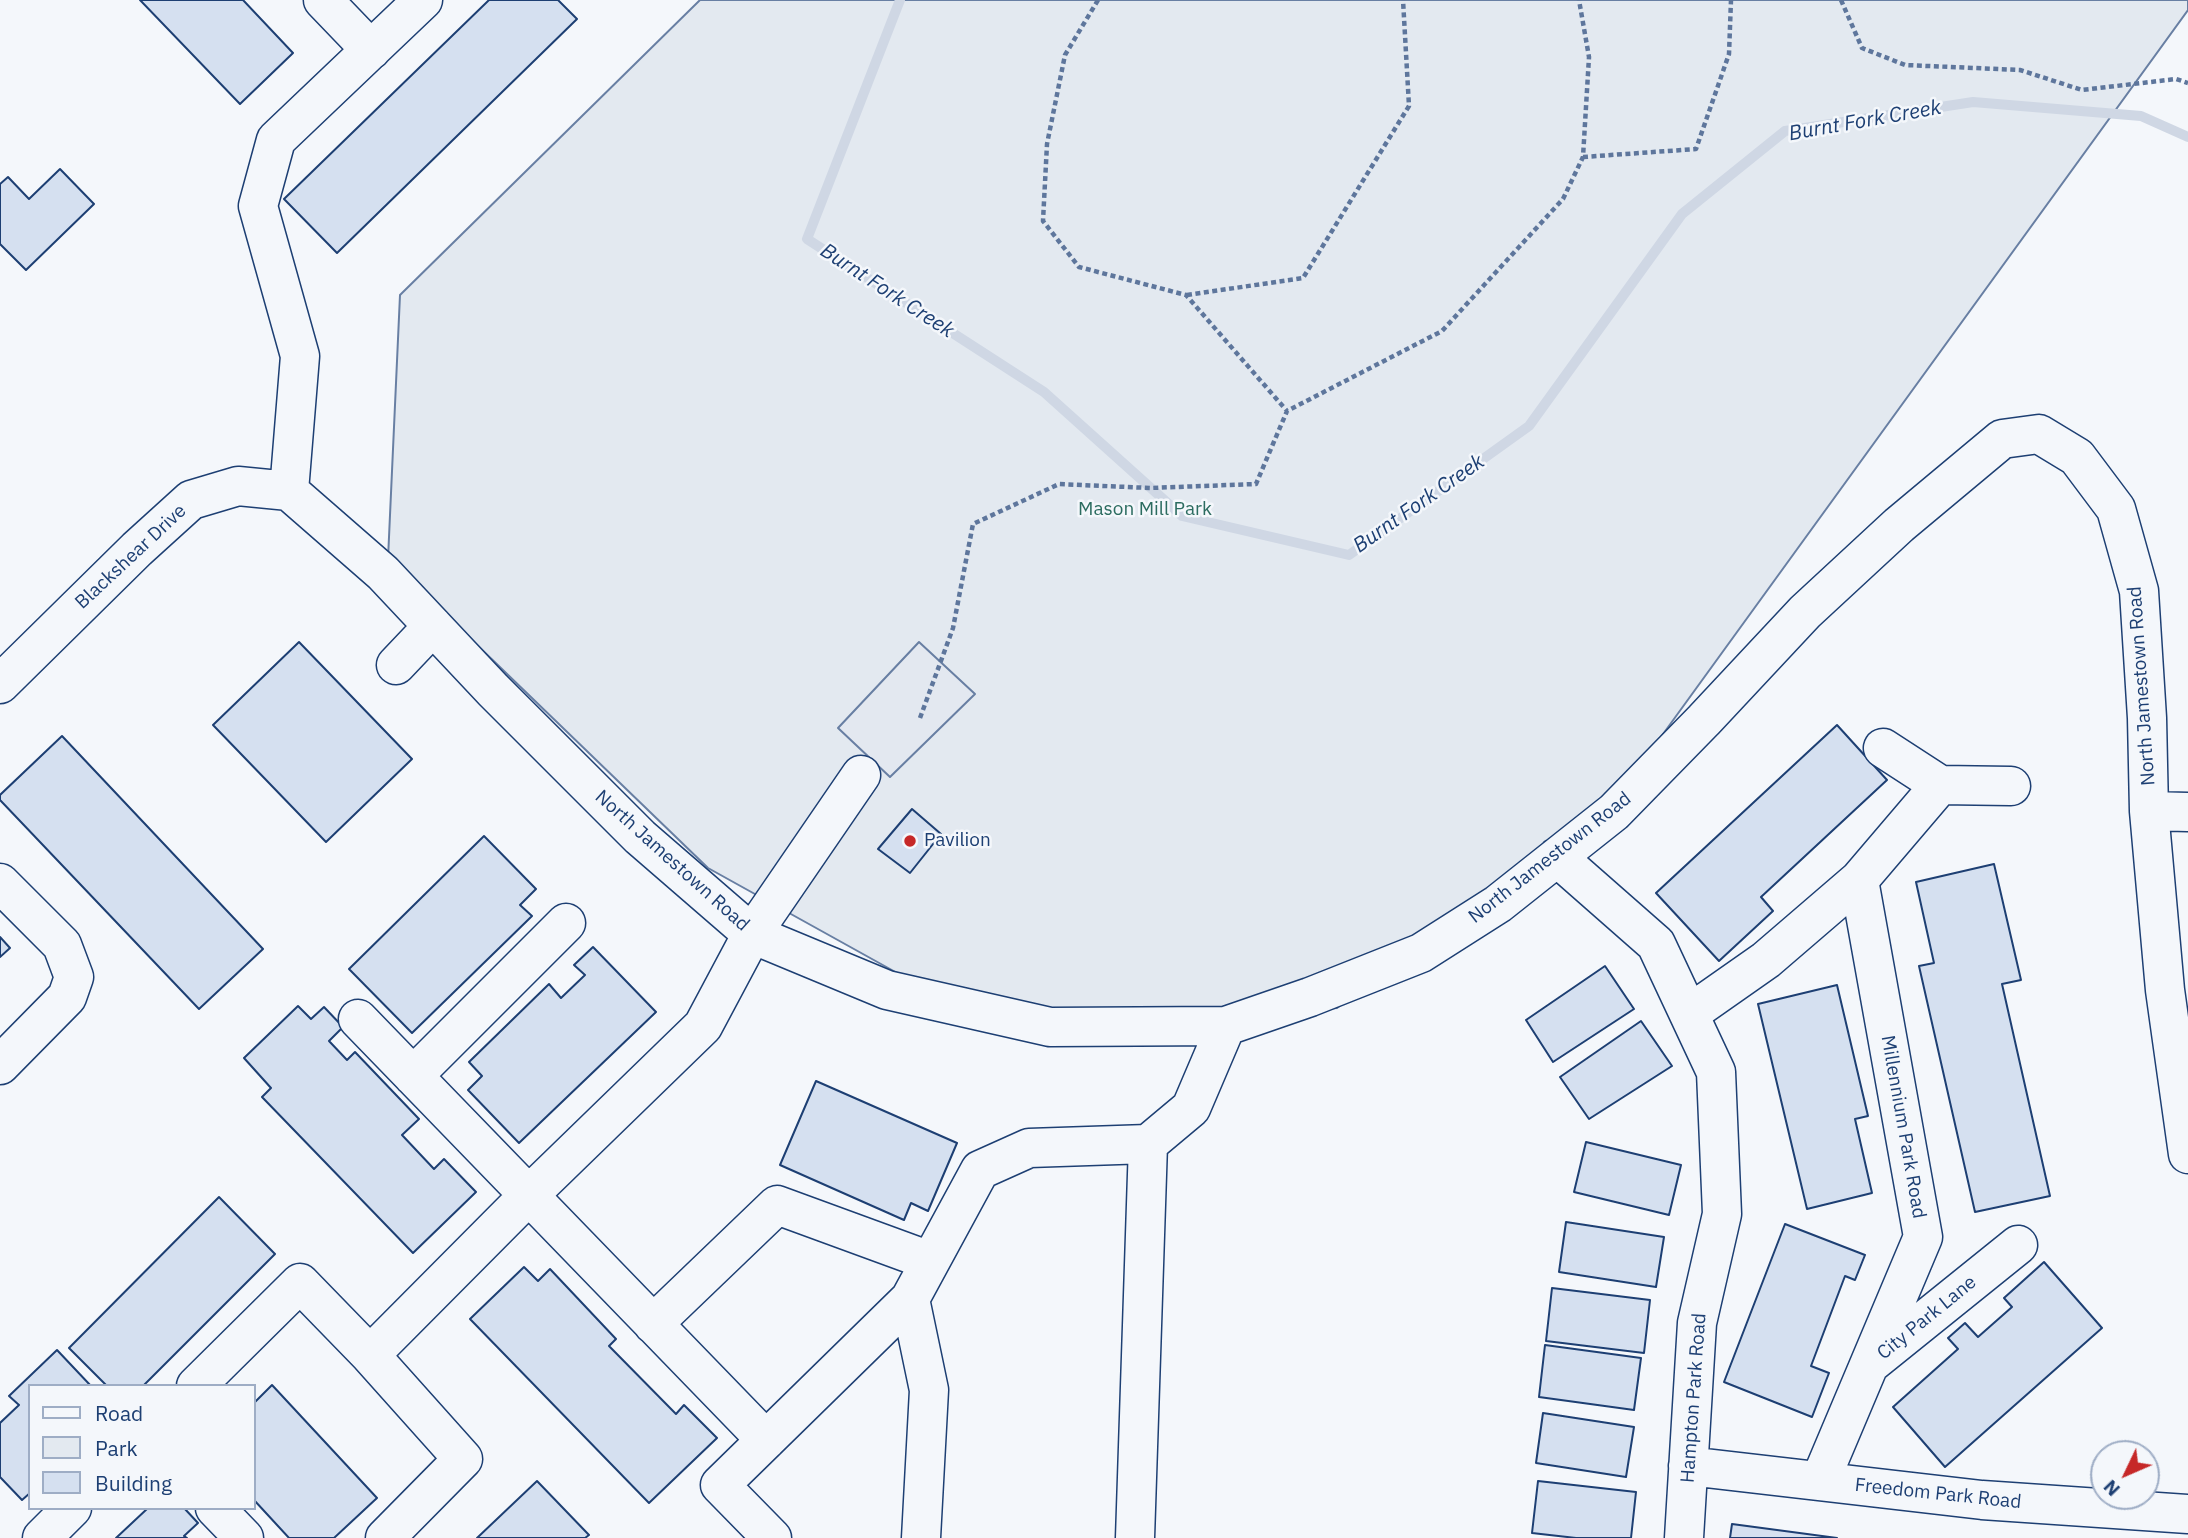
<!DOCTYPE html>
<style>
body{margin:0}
#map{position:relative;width:2188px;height:1538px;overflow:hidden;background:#f4f7fb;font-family:"IBM Plex Sans",sans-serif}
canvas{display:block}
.legend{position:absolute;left:28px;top:1384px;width:228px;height:126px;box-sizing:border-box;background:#f4f7fb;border:2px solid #9eadc5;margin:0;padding:9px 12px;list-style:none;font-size:21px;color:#1d3f73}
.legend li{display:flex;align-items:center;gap:14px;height:35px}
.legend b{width:35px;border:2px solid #9eadc5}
.north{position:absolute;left:2090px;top:1440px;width:70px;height:70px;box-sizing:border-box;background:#f4f7fb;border:2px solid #9eadc5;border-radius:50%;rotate:226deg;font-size:19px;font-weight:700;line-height:28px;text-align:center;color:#1d3f73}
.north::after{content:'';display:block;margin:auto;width:24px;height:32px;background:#c62828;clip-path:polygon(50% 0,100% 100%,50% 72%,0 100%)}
</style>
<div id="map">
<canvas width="2188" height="1538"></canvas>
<ul class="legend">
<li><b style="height:9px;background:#f4f7fb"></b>Road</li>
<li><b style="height:19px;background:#e3e9f0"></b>Park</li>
<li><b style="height:19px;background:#d5e0f0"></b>Building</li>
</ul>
<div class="north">N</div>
</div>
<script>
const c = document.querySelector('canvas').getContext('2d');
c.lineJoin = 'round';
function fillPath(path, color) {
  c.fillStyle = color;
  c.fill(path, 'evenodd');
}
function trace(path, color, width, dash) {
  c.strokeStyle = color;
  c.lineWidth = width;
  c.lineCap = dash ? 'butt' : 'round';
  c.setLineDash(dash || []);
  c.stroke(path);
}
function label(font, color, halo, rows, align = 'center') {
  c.font = font + ' "IBM Plex Sans",sans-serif';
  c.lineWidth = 5;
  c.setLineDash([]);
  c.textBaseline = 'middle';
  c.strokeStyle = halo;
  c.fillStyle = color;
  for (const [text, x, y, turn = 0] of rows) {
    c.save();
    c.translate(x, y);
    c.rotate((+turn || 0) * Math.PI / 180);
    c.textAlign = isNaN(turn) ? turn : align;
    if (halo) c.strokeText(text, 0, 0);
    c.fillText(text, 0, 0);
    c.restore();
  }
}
const green = new Path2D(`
 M700,0H2188V10L1629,781L1337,1008L1107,1026L908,979L708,868L388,559L400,295Z`);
fillPath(green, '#e3e9f0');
trace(green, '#687fa3', 2);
const parking = new Path2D(`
 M919,642L975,694L890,777L838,728Z`);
fillPath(parking, '#e3e8f0');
trace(parking, '#687fa3', 2);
trace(new Path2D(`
 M900,0L807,239L1044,392L1182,516L1349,555L1529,426L1682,214L1785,131L1973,102L2141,116L2188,137`), '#cfd7e4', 10);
const building = new Path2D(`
 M140,0H243L293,53L240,104Z
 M489,0H558L577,19L337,253L284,199Z
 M60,169L94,204L26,270L0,244V184L8,177L29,199Z
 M299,642L412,759L326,842L213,725Z
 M1837,725L1887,780L1761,897L1773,911L1719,961L1656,893Z
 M62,736L263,949L199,1009L0,800V795Z
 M912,809L941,834L910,873L878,849Z
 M484,836L536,889L520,905L532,916L412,1033L349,969Z
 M1994,864L2021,980L2002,984L2050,1196L1975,1212L1919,966L1934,963L1916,882Z
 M0,937L10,948L0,957Z
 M593,947L656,1012L519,1143L468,1090L482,1076L469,1062L549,984L561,998L585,975L574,965Z
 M1605,966L1634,1009L1553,1062L1526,1020Z
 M1837,985L1868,1116L1855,1119L1872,1193L1807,1209L1758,1004Z
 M298,1006L311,1019L324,1007L343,1027L329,1041L347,1060L355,1052L419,1119L402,1135L434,1169L444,1159L476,1192L413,1253L262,1097L271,1088L244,1058Z
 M1641,1021L1672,1066L1589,1119L1560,1077Z
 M816,1081L957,1143L928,1211L911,1203L904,1220L780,1165Z
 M1586,1142L1681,1165L1669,1215L1574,1192Z
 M219,1197L275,1254L143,1386H107L69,1348Z
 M1566,1222L1664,1237L1656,1287L1559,1272Z
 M1785,1224L1865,1255L1855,1280L1845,1276L1811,1366L1829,1373L1812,1417L1724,1382Z
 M2044,1262L2102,1328L1945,1467L1893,1407L1958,1349L1948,1338L1965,1323L1978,1337L2012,1307L2004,1298Z
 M524,1267L538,1281L550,1269L616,1339L609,1346L676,1414L684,1405L717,1438L649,1503L470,1319Z
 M1552,1288L1650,1300L1644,1353L1546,1341Z
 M1545,1345L1641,1358L1634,1410L1539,1397Z
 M57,1350L91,1386H30V1493L22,1500L0,1477V1423L19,1405L9,1396Z
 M272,1385L377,1498L334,1538H289L254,1500V1403Z
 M1543,1413L1634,1427L1626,1477L1536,1463Z
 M537,1481L589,1535L585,1538H477Z
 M1538,1481L1636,1492L1631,1538H1576L1532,1533Z
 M148,1508H184L198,1523L184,1536L187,1538H116Z
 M1732,1524L1837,1538H1730Z`);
fillPath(building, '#d5e0f0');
trace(building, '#1d3f73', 2);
const minor = new Path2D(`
 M323,0L371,50
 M289,491L383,573L493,690L640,837L752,934L887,990L1050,1027L1226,1026L1310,997L1421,953L1498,904L1614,812L1704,720L1805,612L1899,525L2002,439L2039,434L2077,457L2116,509L2139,591L2147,718L2149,811L2165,990L2188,1154
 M289,491L300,356L258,206L276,140L423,0
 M396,665L433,626
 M0,684L137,549L191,500L238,486L289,491
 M1883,748L1940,785L2011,786
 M2149,811L2188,812
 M1557,857L1656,944L1716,1072L1722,1214L1697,1323L1684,1538
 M1859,880L1923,1237L1869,1365
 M0,883L62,945L74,977L67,997L0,1065
 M1689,1014L1766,960L1859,880L1940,785
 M358,1019L766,1440
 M413,1076L566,923
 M910,1299L929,1390L921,1538
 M653,1324L777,1205L930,1261
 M370,1355L529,1195L703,1026L752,934L861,775
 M196,1386L300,1283L370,1355L463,1459L385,1538
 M1688,1466L1982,1500L2188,1514
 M1820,1481L1869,1365L2018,1245
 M215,1508L244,1538
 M42,1538L72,1508
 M772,1538L720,1485L910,1299L980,1170L1029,1148L1148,1144L1191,1108L1226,1026
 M1135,1538L1148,1144`);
trace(minor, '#1d3f73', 41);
trace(new Path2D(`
 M1098,0L1065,55L1047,144L1043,221L1079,267L1186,295L1287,411
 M1841,0L1862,48L1905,65L2020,70L2082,90L2176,79L2188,83
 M1583,157L1696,149L1729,54L1731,0
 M1187,295L1303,278L1409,106L1403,0
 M920,718L953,628L973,524L1059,484L1150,488L1256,484L1287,411L1442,331L1563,199L1583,157L1589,57L1579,0`), '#5e769c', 4.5, [5, 3.5]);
trace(minor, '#f4f7fb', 38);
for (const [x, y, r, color] of [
 [910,841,7,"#c62828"]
]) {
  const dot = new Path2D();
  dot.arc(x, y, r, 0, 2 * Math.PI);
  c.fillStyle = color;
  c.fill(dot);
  trace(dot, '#f4f7fb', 2.5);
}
label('19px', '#2c6c60', '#f4f7fb', [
 ["Mason Mill Park",1145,510]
]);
label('19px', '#1d3f73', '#f4f7fb', [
 ["Blackshear Drive",131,557,-43],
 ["North Jamestown Road",2142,686,-94],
 ["North Jamestown Road",1550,858,-38],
 ["North Jamestown Road",672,861,42],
 ["Millennium Park Road",1903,1127,80],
 ["City Park Lane",1927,1318,-39],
 ["Hampton Park Road",1694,1398,-86],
 ["Freedom Park Road",1938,1494,6]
]);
label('19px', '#1d3f73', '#f4f7fb', [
 ["Pavilion",924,841]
], 'left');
label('italic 21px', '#1d3f73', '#f4f7fb', [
 ["Burnt Fork Creek",1865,121,-10],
 ["Burnt Fork Creek",887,291,33],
 ["Burnt Fork Creek",1419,504,-35]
]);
</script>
